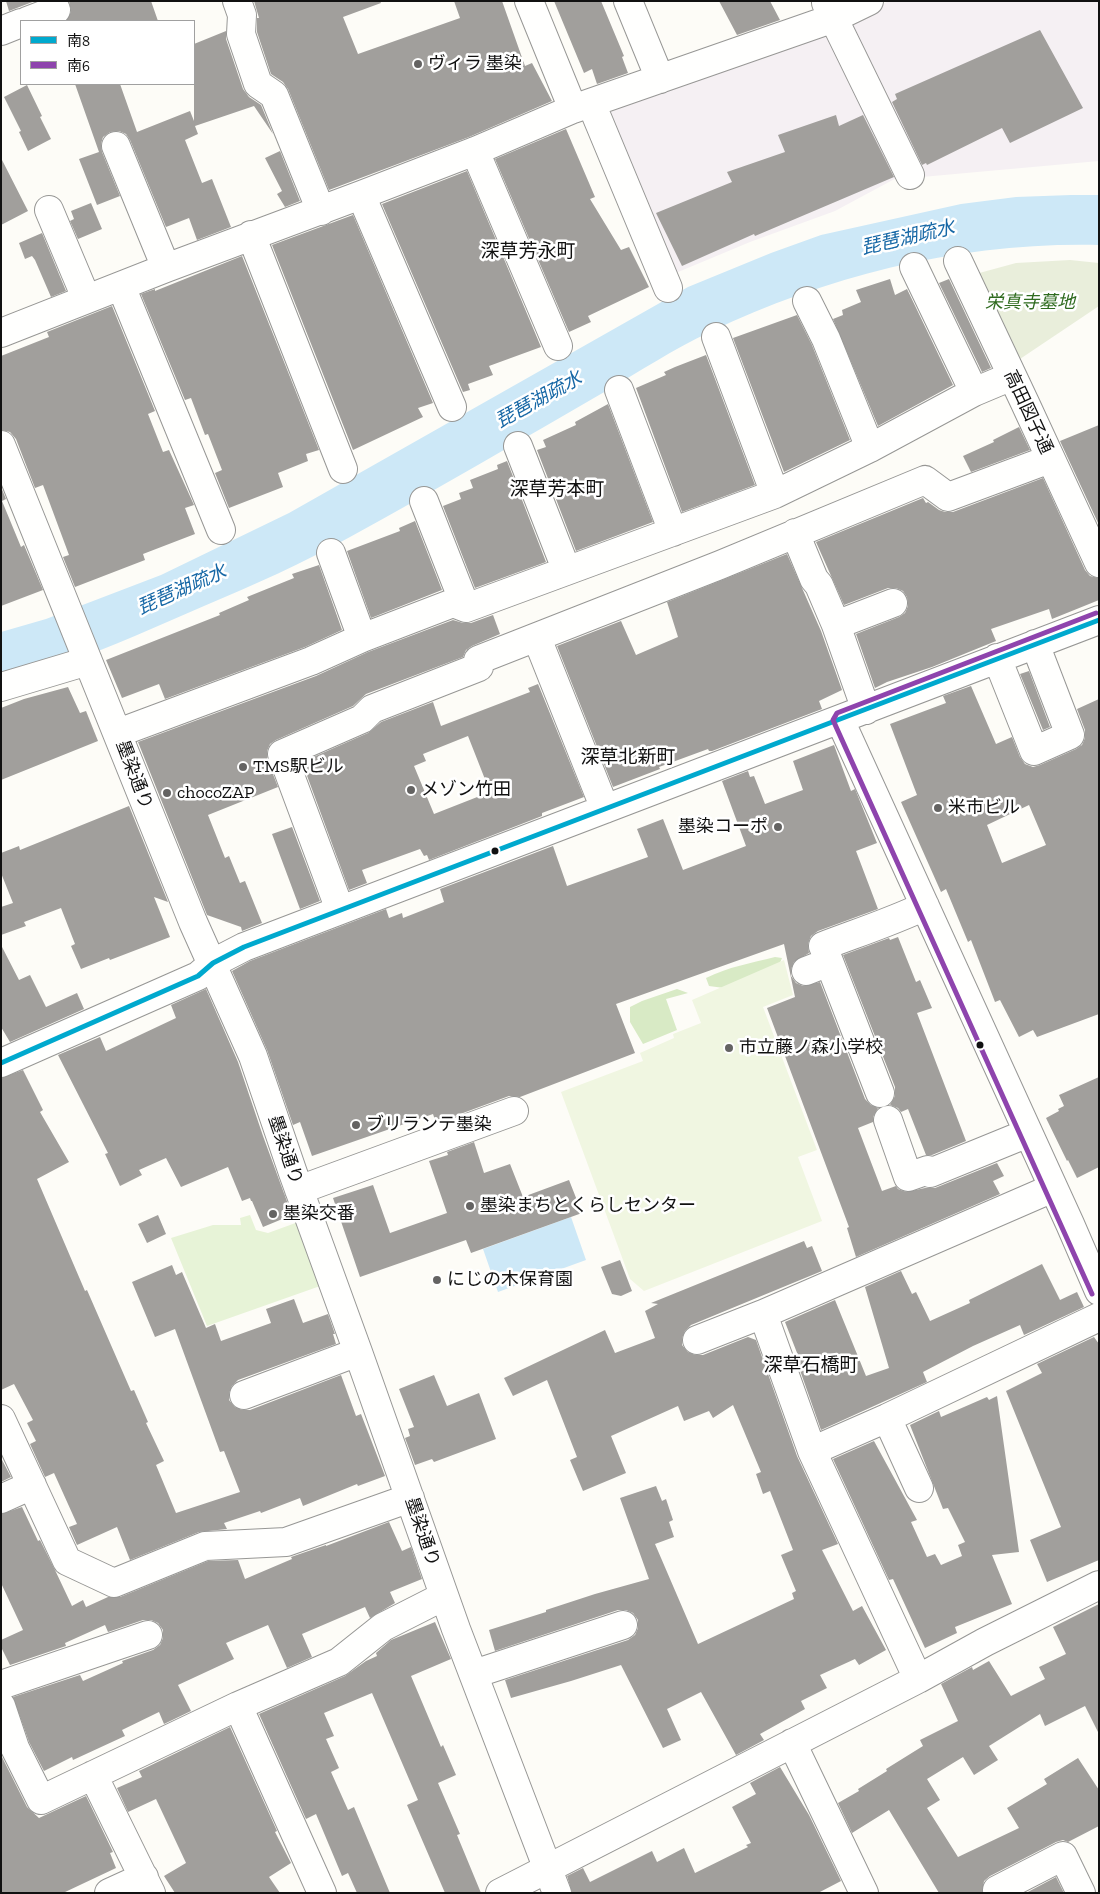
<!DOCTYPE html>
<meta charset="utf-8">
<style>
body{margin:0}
#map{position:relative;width:1100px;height:1894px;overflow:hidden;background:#fdfcf7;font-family:"Zilla Slab","Noto Sans JP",serif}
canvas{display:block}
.frame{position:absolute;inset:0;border:2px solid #111;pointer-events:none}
.legend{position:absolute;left:20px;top:20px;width:175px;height:65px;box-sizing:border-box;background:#fff;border:1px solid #a0a0a0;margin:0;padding:6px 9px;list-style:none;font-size:15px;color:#111}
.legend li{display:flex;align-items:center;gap:10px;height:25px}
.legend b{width:25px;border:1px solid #a0a0a0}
</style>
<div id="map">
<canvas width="1100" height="1894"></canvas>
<div class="frame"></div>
<ul class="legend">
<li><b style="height:6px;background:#00a9ce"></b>南8</li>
<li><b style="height:6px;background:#8e44ad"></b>南6</li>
</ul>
</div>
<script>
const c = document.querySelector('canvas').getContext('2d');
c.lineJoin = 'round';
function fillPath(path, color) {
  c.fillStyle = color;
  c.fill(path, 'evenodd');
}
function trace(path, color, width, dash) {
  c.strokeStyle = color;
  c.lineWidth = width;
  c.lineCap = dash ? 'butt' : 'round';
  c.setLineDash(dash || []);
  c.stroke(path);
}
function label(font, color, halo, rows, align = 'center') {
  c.font = font + ' "Zilla Slab","Noto Sans JP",serif';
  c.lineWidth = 5;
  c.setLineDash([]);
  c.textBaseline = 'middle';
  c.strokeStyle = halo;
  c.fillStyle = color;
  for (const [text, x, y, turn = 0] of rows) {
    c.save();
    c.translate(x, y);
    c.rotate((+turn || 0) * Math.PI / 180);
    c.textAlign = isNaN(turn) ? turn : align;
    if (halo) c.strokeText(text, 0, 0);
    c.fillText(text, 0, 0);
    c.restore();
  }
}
fillPath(new Path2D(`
 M889,1H1099V161L922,177L848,29L851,20Z
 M820,29L829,31L902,175L835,211L750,242L671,275L607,113Z`), '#f5f0f3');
fillPath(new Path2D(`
 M250,1215L256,1230L268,1233L301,1221L323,1285L207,1326L171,1238L213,1225H241L240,1218Z`), '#e7f3d7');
fillPath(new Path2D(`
 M775,957L782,958L780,963L724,988L709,986L706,978C728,967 751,963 775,957Z
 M677,989L688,993L666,999L677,1030L643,1044L630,1022V1007L642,1001Z`), '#d8eac5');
fillPath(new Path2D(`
 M1070,260L1099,263V306L1014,363L972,275L1016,263Z`), '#e9eedb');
fillPath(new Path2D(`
 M784,960L793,995L763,1007L817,1150L798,1157L822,1221L644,1291L630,1279L561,1092L643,1061L640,1053L674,1038L673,1034L701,1023L692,1000Z`), '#f0f6e1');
fillPath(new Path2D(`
 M1071,195H1099V245C964,242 831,274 710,332C674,349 640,371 606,391C521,440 436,490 350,537C303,563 254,585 204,606C158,626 112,647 65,663C44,669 22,674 1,680V632L46,619L161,575L289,513L688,287L771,253L821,235L961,204L1016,197Z
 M571,1217L586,1260L498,1292L483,1249Z`), '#cde8f7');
fillPath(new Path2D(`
 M6,1H35L9,11Z
 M69,1H151L158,21H66L71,12Z
 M254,1H380L381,3L343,17L358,54L460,18L454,1H502L525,66L532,63L552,101L469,137L329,190L288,89L283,82L271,74L257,32V18H259Z
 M554,1H601L624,56L622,57L628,73L597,84L592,69L584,73Z
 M719,1H770L780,20L737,35Z
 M1040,30L1083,108L1010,143L1002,128L927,165L926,163L922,165L892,102L897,99L895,94Z
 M226,31V39L243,89L249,97L261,105L273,134L254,106L195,126L198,134L185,140L202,183L212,179L231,227L197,240L189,218L166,227L130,140L126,134L119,131L110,132L103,137L101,144L102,152L120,196L97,205L79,159L99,152L75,84H120L137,132L190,111L194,121V44Z
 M27,85L42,116L40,117L51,139L28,151L19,132L21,131L4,97Z
 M836,115L839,126L863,115L894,177L755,236L754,234L682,266L656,213L732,182L727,172L785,152L778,135Z
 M566,129L595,197L590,199L621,250L629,247L649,287L588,316L591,322L569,332L495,159Z
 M280,151L300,201L285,207L277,194L282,191L265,158Z
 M1,158L28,211L1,225Z
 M467,171L541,347L489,366L493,375L468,384L470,390L463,392L382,204Z
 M91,203L102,229L78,239L70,221L74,219L71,211Z
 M353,215L433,403L418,408L423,417L353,450L272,245Z
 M42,233L66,291L51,297L35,260L32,256L25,259L19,243Z
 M242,256L319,450L306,454L308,461L278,473L283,487L229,508L215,473L222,470L208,434L205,435L191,398L185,400L141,294L155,289V291Z
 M890,279L895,295L907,289L953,385L878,426L833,319L843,315L842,310L861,302L856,290Z
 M949,279L991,368L982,372L939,283Z
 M112,306L155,411L148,414L163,452L169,450L194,505L185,508L195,534L143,554L145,560L75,587L63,557L69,555L43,485L35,488L16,439L10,432L1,430V356L49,337L47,332Z
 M797,315L812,345L850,440L784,472L733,338Z
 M706,355L755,485L682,512L636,388L666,375L664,372L675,367Z
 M608,404L653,522L576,551L537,450L546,447L543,440L576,425L575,422Z
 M1099,425V525L1060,441Z
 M1019,427L1030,450L971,472L963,456L994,442L993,440Z
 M507,461L546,562L475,588L443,506L461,499L459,493L473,488L470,480L498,469L497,465Z
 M1043,478L1085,570L1090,576L1099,578V600L1052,619L1049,609L991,629L996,641L932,667L887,682L875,688L856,634L899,617L905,613L908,606L907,597L903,591L896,588H888L844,605L816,542L923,498L926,503L928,502L939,510L945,512H953Z
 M1,487L6,499L2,501L21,547L24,545L43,590L1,606Z
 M415,521L442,590L371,618L347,551L400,531L399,528Z
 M787,554L821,631L842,690L819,701L822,709L712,751H709L708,749L659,767L660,769L613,787L557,646L621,621L636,655L678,637L667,602Z
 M319,565L342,630L305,647L165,699L159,684L122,698L106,660L220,615L219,613L249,600L247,597L294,578L292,574Z
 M493,615L500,634L472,646L466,650L463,657L366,694L353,706L276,740L270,744L267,751V759L278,787L208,815L225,858L229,856L240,883L245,881L262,923L242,931L241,927L207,915L138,742L316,676L368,652L453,620L463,623H471Z
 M1029,671L1050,727L1043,730L1020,674Z
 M538,684L584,797L542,813V816L429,860L427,855L424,856L420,849L362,870L367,883L349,890L302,762L368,733L381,722L433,702L441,726L530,692L528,688ZM468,736L490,792L434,814L414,766L426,761L423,754Z
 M971,686L996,744L1012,737L1020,757L1025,764L1033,767L1040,765L1076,749L1082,745L1085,738V730L1077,709L1099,699V1014L1037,1037L1033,1030L1019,1037L1000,1000L995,1002L971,940L968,942L946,889L941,892L901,802L917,795L890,724L946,703L943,696ZM1029,805L1046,845L1002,863L987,825Z
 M68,687L80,713L86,711L98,741L1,780V708L24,699Z
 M834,745L851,791L855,789L877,843L856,851L878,909L818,931L811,936L808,944L809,953L794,962L791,969V976L796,983L803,986L820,982L865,1099L871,1105L878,1108L873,1117V1122L858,1128L882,1191L896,1186L898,1189L906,1192L925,1188H935L997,1163L1004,1176L993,1181L1000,1194L856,1257L847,1228L849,1227L767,1008L795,997L784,944L616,1004L635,1053L520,1097L509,1096L436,1123L433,1114L312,1156L300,1122L293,1125L267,1050L232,971L250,961L386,909L389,918L402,913L403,918L444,902L440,889L553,846L567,886L648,857L637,829L663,819L683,870L746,846L722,781L748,771L750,777L754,776L765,804L803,790L793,761Z
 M129,806L168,902L154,897L170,937L110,960L109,958L81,969L71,946L75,944L61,908L24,922L26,926L1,935V907L13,903L1,873V853L19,846L20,850Z
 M292,827L320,901L300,909L272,834Z
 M898,937L916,982L920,980L932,1008L917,1013L966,1141L932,1155H926L908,1109L901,1112L898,1108L890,1105L895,1096V1087L843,955L889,938L890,940Z
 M1,945L19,980L30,975L46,1007L77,993L84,1009L10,1042L1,1027Z
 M206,989L238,1062L263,1136L292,1215L263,1227L252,1201H251L250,1198L242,1201L228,1167L181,1187L166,1158L139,1170L142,1175L120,1186L105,1154L108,1153L58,1055L100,1037L106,1051L176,1018L171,1005Z
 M23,1070L43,1110L40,1112L69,1162L37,1179L85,1291L87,1290L131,1391L134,1390L148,1422L146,1423L164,1461L156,1465L176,1513L240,1492L224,1451L220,1452L175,1329L155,1337L132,1282L172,1265L176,1275L182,1272L206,1328L215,1324L221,1341L271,1323L266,1309L294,1299L303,1323L328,1314L335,1334H333L336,1344L238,1380L232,1386L229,1393V1400L235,1407L242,1410H250L341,1375L356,1416L361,1414L385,1476L358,1486L357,1484L303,1506L300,1498L261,1513L260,1511L224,1523L227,1529L199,1532L130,1560L117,1527L77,1545L69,1527L77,1524L54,1473L45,1477L30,1444L36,1441L27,1423L33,1420L14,1384L1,1390V1078Z
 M1099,1077V1167L1077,1178L1068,1160L1067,1161L1046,1118L1059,1111L1058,1109L1064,1106L1059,1095Z
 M474,1142L484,1173L510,1164L523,1197L569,1180L582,1213L471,1253L466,1240L360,1277L333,1198L373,1185L390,1233L447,1213L429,1161L448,1155L447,1152Z
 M158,1215L166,1234L147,1243L138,1224Z
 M804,1241L807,1248L812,1246L822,1271L691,1325L685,1331L682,1338V1345L688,1352L695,1355H703L748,1337L756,1340L797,1456L838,1544L822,1550L853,1611L862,1606L886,1650L859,1665L855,1659L820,1675L827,1688L801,1701L805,1709L760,1734L764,1740L736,1755L701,1692L667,1709L681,1740L663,1748L621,1665L571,1681L511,1698L505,1680L628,1640L635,1635L638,1628V1620L633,1613L626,1610H618L495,1651L489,1630L546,1612V1610L595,1594L649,1579L620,1498L656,1486L662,1501L666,1499L673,1520L669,1522L674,1537L655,1544L698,1644L794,1599L792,1593L796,1591L781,1555L793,1550L770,1491L763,1494L756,1474L761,1472L733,1405L713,1418L709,1411L684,1421L678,1406L611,1436L626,1473L583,1491L570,1460L577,1457L547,1380L513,1396L504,1378L605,1330L615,1353L655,1338L645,1311L658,1304L651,1303Z
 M620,1260L632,1291L621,1296L612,1294L601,1267Z
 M1042,1264L1060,1300L1077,1292L1084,1307L1024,1335L1020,1325L973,1346L923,1372L927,1382L821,1430L795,1356L799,1358L785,1322L835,1300L866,1376L889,1368L865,1287L901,1271L912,1294L916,1292L930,1321L970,1303L969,1300Z
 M1094,1337L1099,1344V1560L1047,1582L1030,1540L1061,1527L1006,1391L1042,1373L1037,1364Z
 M434,1375L447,1406L479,1393L496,1439L434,1462L432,1459L415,1465L405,1438L410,1436L408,1429L414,1427L399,1389Z
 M997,1396L1019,1552L992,1555L1012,1604L955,1627L957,1633L925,1648L893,1579L889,1580L833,1459L874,1441L917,1520L911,1522L927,1557L935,1554L941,1565L962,1556L958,1545L965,1542L948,1508L943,1509L910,1425L939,1411L941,1417L987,1397L989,1400Z
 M1,1458L11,1477L1,1482Z
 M22,1507L38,1541L40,1540L55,1570L72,1606L83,1600L86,1607L108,1597H120L208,1561L238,1560L245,1579L292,1559L291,1557L326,1545V1546L389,1522L402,1551L411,1547L422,1579L390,1592L395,1603L370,1618L365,1607L302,1634L312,1657L287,1668L268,1625L226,1643L234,1659L178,1685L191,1711L164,1724L159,1712L122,1730L125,1736L73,1760L72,1757L44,1771L29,1742L13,1697L80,1675L83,1681L123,1663L122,1661L153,1650L160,1645L163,1638V1630L158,1623L151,1620H143L108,1632L105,1625L65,1643L66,1646L10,1665L1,1647V1640L23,1630L1,1583V1514Z
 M1099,1604V1734L1085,1706L1045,1726L1040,1714L989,1746L998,1760L974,1775L963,1757L927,1779L940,1800L927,1808L958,1857L1019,1828L1007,1808L1047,1784L1044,1779L1078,1758L1099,1790V1826L1068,1842L1063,1840L1056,1842L990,1876L984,1881L982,1893H939L889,1810L852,1833L838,1803L859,1791L858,1789L887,1771L886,1769L923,1746L920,1740L958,1721L941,1684L972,1667L973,1670L989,1661L1011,1696L1045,1679L1039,1667L1066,1654L1053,1627Z
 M435,1622L451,1659L411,1676L441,1747L443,1745L456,1775L438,1783L460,1834L457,1835L481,1893H445L407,1805L418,1800L372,1693L324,1713L334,1736L326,1739L339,1768L331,1772L348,1810L354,1807L390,1893H357L348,1873L342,1876L316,1814L306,1819L259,1714L345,1676L366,1661L377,1656L376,1653L391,1640Z
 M230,1727L277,1831L275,1832L291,1863L269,1877L280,1893H175L164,1876L186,1863L156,1799L128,1812L117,1788L142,1777L139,1771Z
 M1,1755L27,1807L39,1818L86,1796L113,1852L110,1853L116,1868L63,1893H1Z
 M780,1767L809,1815L841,1881L818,1893H572L567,1876L583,1868L590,1882L652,1851L657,1862L684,1848L695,1873L748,1847L746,1845L751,1843L732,1807L756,1794L750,1783Z
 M1056,1877L1064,1893H1026Z`), '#a19f9c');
const minor = new Path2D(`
 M237,1L242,15L241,34L258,84L274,95L321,211
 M529,1L573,109
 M628,1L660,79
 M826,3L910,175
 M27,21L56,10L52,1
 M1,31L21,23
 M591,103L668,288
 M116,146L166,268
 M475,151L558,346
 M361,195L452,407
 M49,210L86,298
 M251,235L343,469
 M958,261L1025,403L1099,563
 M914,267L974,392
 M121,286L221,530
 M807,301L826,339L870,448
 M1,333L166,268L361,195L475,151L573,109L834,18L869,1
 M716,337L775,494
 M619,390L673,532
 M1,445L193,922L253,1056L293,1173L358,1352L456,1629L557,1893
 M518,446L566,569
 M424,501L466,608
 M795,533L814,579L819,585L836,625L866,710
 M331,553L362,638
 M836,625L893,603
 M537,638L605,809
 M997,658L1034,751L1070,735L1035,644
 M1,687L88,661
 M840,720L1070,1224L1099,1291
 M118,733L311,661L362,638L453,603L466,608L775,494L870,448L974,392L1012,376
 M340,910L282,754L362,719L372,709L479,667L478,660L720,565L925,480L948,497L1050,459
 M806,971L829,962
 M1,1063L198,976L213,963L244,947L1099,620
 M880,1093L823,946C857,933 891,922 925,906
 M888,1120L908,1177L928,1170L930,1173L1028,1133
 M299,1190L514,1111
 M697,1340L763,1314
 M244,1395L358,1352
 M887,1418L919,1488
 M1,1419L67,1561L114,1583L205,1546L286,1542L410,1498
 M812,1451L887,1418L1099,1317
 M1,1499L32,1485
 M474,1674L623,1625
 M918,1679L812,1451L763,1314L1053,1188
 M1,1685L148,1635
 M1,1706L15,1748L41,1800L238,1706L339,1662L383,1627L444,1596
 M238,1706L322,1893
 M792,1743L864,1893
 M93,1775L151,1893
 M109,1893L144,1877
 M500,1893L918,1679L985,1642L1099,1585
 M998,1893L997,1890L1063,1856L1081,1893`);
trace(minor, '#979795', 30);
trace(minor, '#fffffe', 28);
trace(new Path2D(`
 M1,1063L198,976L213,963L244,947L1099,620`), '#00a9ce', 5);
trace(new Path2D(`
 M1092,1294L833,720L837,713L1096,613`), '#8e44ad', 5);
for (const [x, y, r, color] of [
 [418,64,5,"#646362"],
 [243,767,5,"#646362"],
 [411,790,5,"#646362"],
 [167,793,5,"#646362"],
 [938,808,5,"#646362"],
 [778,827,5,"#646362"],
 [495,851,4.5,"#111"],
 [980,1045,4.5,"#111"],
 [729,1048,5,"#646362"],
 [356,1125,5,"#646362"],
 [470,1206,5,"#646362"],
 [273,1214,5,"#646362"],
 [437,1280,5,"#646362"]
]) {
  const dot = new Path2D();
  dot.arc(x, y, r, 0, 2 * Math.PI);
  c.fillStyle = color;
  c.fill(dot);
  trace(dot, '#fff', 2);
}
label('18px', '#111', '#fff', [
 ["ヴィラ 墨染",428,64],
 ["TMS駅ビル",253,767],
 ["メゾン竹田",421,790],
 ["chocoZAP",177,793],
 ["米市ビル",948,808],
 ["墨染コーポ",768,827,"right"],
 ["市立藤ノ森小学校",739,1048],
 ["ブリランテ墨染",366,1125],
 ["墨染まちとくらしセンター",480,1206],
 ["墨染交番",283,1214],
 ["にじの木保育園",447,1280]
], 'left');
label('italic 18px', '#2f6b1f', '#fff', [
 ["栄真寺墓地",1030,303]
]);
label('18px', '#111', '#fff', [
 ["高田図子通",1028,412,65],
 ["墨染通り",134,775,69],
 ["墨染通り",285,1150,71],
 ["墨染通り",422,1532,71]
]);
label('italic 19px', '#1768a6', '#fff', [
 ["琵琶湖疏水",908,238,-13],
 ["琵琶湖疏水",539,400,-29],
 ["琵琶湖疏水",182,590,-24]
]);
label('19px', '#111', '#fff', [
 ["深草芳永町",528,252],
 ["深草芳本町",557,490],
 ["深草北新町",628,758],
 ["深草石橋町",811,1366]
]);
</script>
